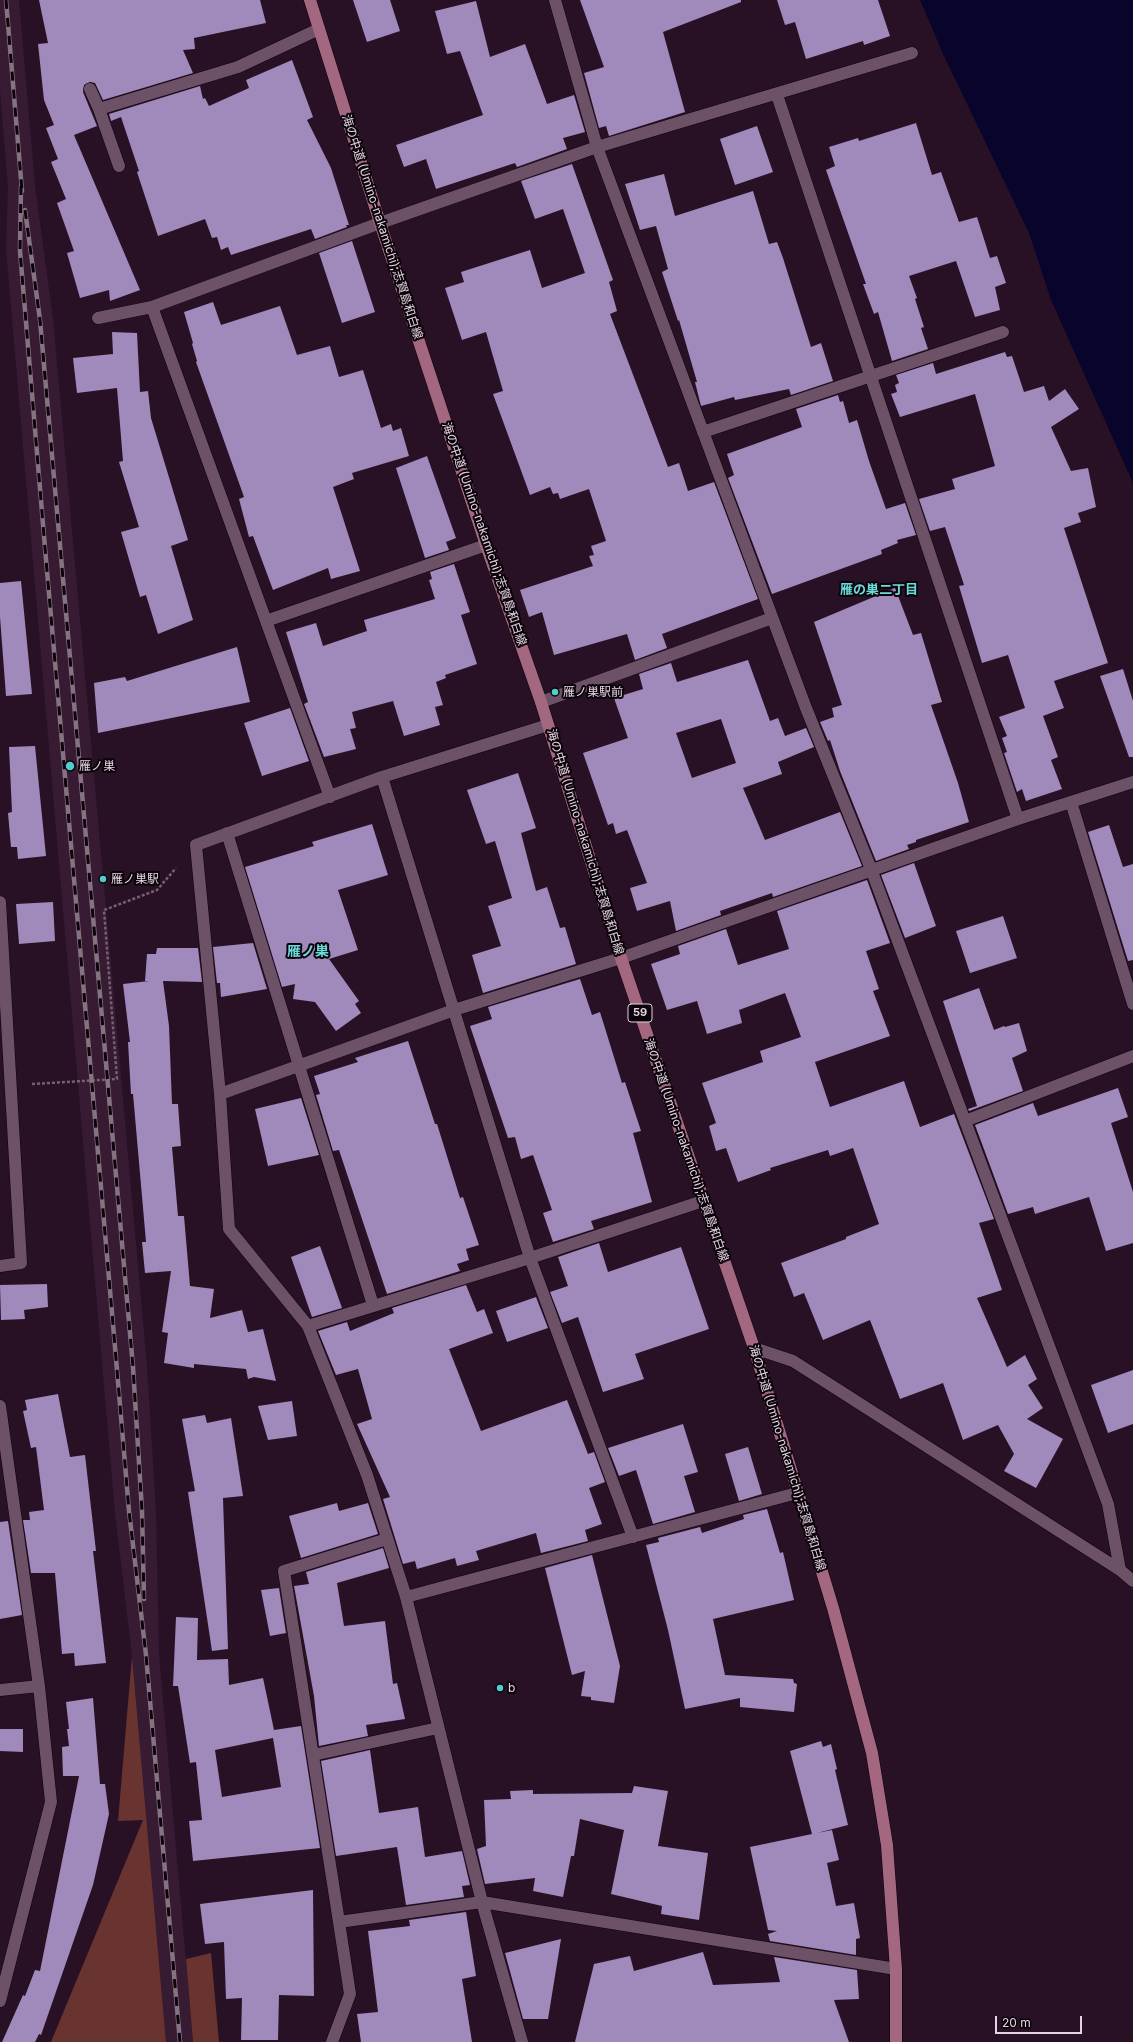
<!DOCTYPE html>
<meta charset="utf-8">
<style>
body{margin:0}
#map{position:relative;width:1133px;height:2042px;overflow:hidden;background:#281125;font-family:Inter,sans-serif}
canvas{display:block}
.scale{position:absolute;left:995px;top:2016px;width:87px;height:18px;box-sizing:border-box;border:2px solid #e4d4e1;border-top:0;padding-left:5px;font-size:12px;line-height:14px;white-space:nowrap;color:#e4d4e1;-webkit-text-stroke:3px #0b030a;paint-order:stroke}
</style>
<div id="map">
<canvas width="1133" height="2042"></canvas>
<div class="scale">20 m</div>
</div>
<script>
const c = document.querySelector('canvas').getContext('2d');
c.lineJoin = 'round';
function fillPath(path, color) {
  c.fillStyle = color;
  c.fill(path, 'evenodd');
}
function trace(path, color, width, dash) {
  c.strokeStyle = color;
  c.lineWidth = width;
  c.lineCap = dash ? 'butt' : 'round';
  c.setLineDash(dash || []);
  c.stroke(path);
}
function label(font, color, halo, rows, align = 'center') {
  c.font = font + ' Inter,"Noto Sans JP",sans-serif';
  c.lineWidth = 4;
  c.setLineDash([]);
  c.textBaseline = 'middle';
  c.strokeStyle = halo;
  c.fillStyle = color;
  for (const [text, x, y, turn = 0] of rows) {
    c.save();
    c.translate(x, y);
    c.rotate((+turn || 0) * Math.PI / 180);
    c.textAlign = isNaN(turn) ? turn : align;
    if (halo) c.strokeText(text, 0, 0);
    c.fillText(text, 0, 0);
    c.restore();
  }
}
fillPath(new Path2D(`
 M0,0H19L35,186L53,319L147,1366L156,1511L159,1654L193,2042H166L132,1656L115,1513L6,249L8,188L0,90Z`), '#371b33');
fillPath(new Path2D(`
 M132,1656L166,2042H51L143,1820L118,1821Z
 M211,1953L219,2042H193L186,1959Z`), '#69342f');
fillPath(new Path2D(`
 M920,0H1133V483L1051,300L1029,233L944,56Z`), '#08042b');
fillPath(new Path2D(`
 M39,0H260L266,23L194,38L195,49L183,50L193,73L103,100L95,83L90,82L84,85L83,92L97,126L74,135L140,290L110,301L109,290L80,298L67,253L74,251L57,203L66,199L51,162L58,159L46,128L54,125L44,100L38,44L48,43Z
 M353,0H390L400,31L367,42Z
 M580,0H741V2L663,32L685,112L609,136L606,126L599,128L584,73L604,67Z
 M777,0H878L890,36L864,45L863,41L806,59L795,22L785,25Z
 M476,1L490,57L525,44L547,104L574,95L585,132L563,138L567,149L517,167L515,163L436,189L426,159L404,167L396,145L483,115L460,51L447,54L435,11Z
 M292,60L313,117L307,120L331,168L349,225H346L347,227L315,239L311,229L231,255L228,247L221,250L217,237L212,238L205,219L158,236L137,172L139,171L121,117L111,121L109,114L200,86L203,99L205,98L209,106L249,88L246,80Z
 M916,123L932,175L941,172L959,222L977,217L990,258L997,256L1006,283L995,287L1000,310L975,317L956,261L909,276L917,298L915,299L924,327L921,328L928,349L892,361L878,312L874,314L863,284H866L826,170L835,166L829,147L858,138L859,141Z
 M757,126L773,172L735,185L720,139Z
 M572,164L613,280L609,282L617,311L610,314L668,467L679,463L688,491L714,482L758,599L662,634L667,648L635,660L627,634L554,655L542,612L529,617L520,590L593,566L589,556L594,555L591,546L606,541L589,489L560,499L558,493L553,494L550,487L530,495L493,394L503,391L486,332L462,340L445,288L464,282L461,272L530,250L542,288L585,273L563,209L535,219L521,181Z
 M664,174L675,216L753,191L769,244L777,242L783,258L811,347L821,343L833,381L791,395L789,389L735,400L734,397L701,406L695,382H697L679,320L678,321L662,272L668,269L656,226L640,230L625,184Z
 M352,241L375,312L342,323L319,253Z
 M213,302L221,325L280,306L297,355L330,346L339,377L363,370L381,428L391,424L393,431L401,428L409,456L352,473L354,479L333,487L360,571L331,579L328,568L273,590L253,536L249,537L239,499L244,497L196,362L197,361L192,344L193,343L184,312Z
 M112,332L137,333L140,392L148,391L151,418L188,540L171,546L193,620L158,634L146,595L140,597L121,532L139,527L119,462L123,461L117,388L77,393L73,358L113,354Z
 M1005,352L1007,357L1012,356L1024,392L1044,386L1049,401L1065,389L1079,409L1051,427L1071,471L1088,468L1096,507L1078,513L1081,522L1064,528L1108,663L1054,681L1064,708L1043,716L1058,757L1051,760L1062,789L1026,801L1022,789L1017,792L1004,753L1007,752L1002,738L1007,736L999,717L1025,708L1008,655L982,663L959,586L964,585L945,527L930,531L919,499L955,489L952,479L995,466L975,394L900,417L891,394L897,392L895,385L899,383L896,375L933,363L936,374Z
 M838,395L840,402L843,401L849,423L857,420L869,461L886,509L905,503L916,535L897,540L898,543L881,550L882,554L772,594L728,478L734,475L727,454L802,427L796,409Z
 M427,456L456,538L446,542L449,550L425,558L396,468Z
 M454,564L470,612L461,615L477,664L445,675L446,678L436,682L443,705L435,707L440,725L404,736L393,701L352,712L356,728L350,729L356,749L324,757L304,704L308,702L286,632L316,623L323,646L367,631L364,620L435,599L429,580L432,579L430,572Z
 M21,581L32,694L6,696L0,617V583Z
 M895,588L913,635L921,633L942,702L931,705L958,783L969,822L916,840V842L907,845L909,849L876,861L840,771L830,740L828,741L820,722L834,717L832,708L842,705L814,622Z
 M237,647L250,702L98,733L94,683L125,677L127,681Z
 M748,660L770,721L778,718L785,736L806,728L814,747L778,762L782,774L743,788L765,840L840,812L862,866L773,897L772,893L720,911L721,915L676,931L670,901L637,911L630,888L647,883L627,830L616,834L613,823L608,825L583,753L628,738L614,698L643,689L639,674L671,663L677,682ZM721,719L736,763L692,778L676,733Z
 M1123,669L1133,701V757H1129L1100,676Z
 M290,708L309,761L262,776L244,723Z
 M35,746L46,856L18,859L17,847H11L8,813L12,812L9,747Z
 M518,773L536,828L521,833L536,891L547,887L560,928L565,927L576,964L483,993L472,955L501,946L488,906L512,898L495,841L486,844L467,790Z
 M372,824L388,875L338,890L358,950L329,959L359,1001L355,1004L361,1013L336,1031L315,1002L293,999L295,984L282,987L245,867L314,846L312,842Z
 M1109,825L1123,867L1133,864V960L1128,961L1088,832Z
 M914,863L936,926L905,938L881,875Z
 M867,880L890,943L866,951L879,989L873,991L890,1036L815,1062L830,1107L904,1081L920,1127L954,1114L994,1219L979,1223L1002,1290L977,1298L1007,1367L1025,1355L1037,1379L1028,1385L1043,1408L1027,1419L1063,1439L1036,1488L1004,1471L1014,1454L998,1425L963,1440L943,1383L900,1399L870,1320L823,1340L804,1293L794,1297L781,1263L846,1239V1237L879,1224L853,1148L830,1156L828,1150L770,1168L771,1170L738,1182L726,1148L716,1151L709,1126L716,1123L702,1083L763,1062L760,1051L801,1037L785,993L739,1010L742,1023L707,1034L697,1001L667,1010L651,964L680,954L678,946L726,929L738,965L789,949L777,911Z
 M53,902L55,941L19,944L16,904Z
 M1003,916L1017,958L970,973L956,931Z
 M253,943L267,989L221,997L220,983H217L213,947Z
 M157,948H198L202,982L163,981L169,1026L172,1104H178L181,1146L172,1147L178,1216H184L190,1286L214,1289L210,1318L242,1310L248,1332L263,1329L276,1381L254,1377L248,1379L246,1369L194,1364V1368L164,1363L168,1333L162,1332L171,1271L145,1273L142,1242H146L133,1094H131L128,1042H130L123,984L149,981H145L147,954H156Z
 M580,979L592,1015L600,1012L622,1083L625,1082L641,1131L633,1133L652,1202L591,1221L594,1229L553,1242L543,1213L552,1210L533,1155L521,1159L515,1137L508,1138L470,1026L492,1019L488,1007Z
 M979,988L994,1030L1004,1026L1005,1027L1019,1023L1027,1051L1012,1058L1023,1091L969,1111L968,1109L977,1106L943,1001Z
 M408,1041L435,1124H437L460,1198L463,1197L479,1245L466,1249L469,1260L457,1264L460,1271L387,1294L339,1150L333,1151L316,1095L320,1094L314,1076L358,1062L355,1058Z
 M1118,1088L1128,1117L1111,1123L1133,1192V1243L1106,1251L1089,1197L1035,1214L1033,1207L1008,1214L975,1125L1033,1103L1038,1116Z
 M301,1098L319,1155L268,1166L255,1109Z
 M599,1243L608,1272L681,1247L709,1329L635,1354L644,1379L603,1392L578,1317L562,1323L550,1292L568,1286L558,1257Z
 M320,1246L342,1308L312,1317L291,1257Z
 M47,1284L48,1307L24,1310L25,1319L1,1320L0,1285Z
 M466,1285L477,1312L484,1309L493,1333L449,1349L481,1431L567,1400L588,1454L594,1452L605,1482L589,1488L602,1524L585,1530L588,1541L541,1553L536,1533L476,1551L479,1560L457,1566L455,1558L417,1569L415,1561L403,1564L383,1499L390,1497L357,1424L372,1419L358,1369L336,1375L318,1331L347,1322L350,1331L394,1313L392,1308Z
 M536,1297L548,1328L507,1342L496,1311Z
 M1133,1370V1424L1108,1433L1091,1385Z
 M58,1394L70,1457L85,1455L96,1551H93L106,1663L75,1666L74,1653L62,1654L55,1573H31L23,1520H30L29,1512L44,1510L36,1447L31,1448L23,1411L27,1410L25,1400Z
 M292,1401L297,1436L268,1440L258,1406Z
 M205,1415L207,1423L231,1418L243,1496L223,1498L228,1649L212,1651L188,1492L195,1491L182,1419Z
 M683,1424L698,1472L684,1476L695,1512L653,1524L636,1470L619,1476L608,1448Z
 M748,1447L762,1494L739,1501L725,1454Z
 M337,1503L339,1511L368,1503L378,1534L301,1558L289,1516Z
 M767,1509L780,1553L783,1552L794,1600L713,1619L725,1675L793,1679L794,1683L797,1684L794,1712L740,1707V1698L685,1709L668,1630L646,1545L659,1542L658,1538L700,1527L702,1533L744,1519L743,1515Z
 M8,1521L22,1615L0,1619V1522Z
 M383,1548L389,1568L337,1583L344,1626L385,1621L393,1684L397,1683L405,1719L366,1725L368,1736L319,1746L314,1696L294,1586L309,1584L306,1572Z
 M592,1555L620,1666L614,1703L591,1700V1697L581,1696L585,1671L572,1675L545,1568Z
 M279,1588L286,1633L270,1636L261,1590Z
 M176,1617L198,1618L197,1660L228,1659L229,1685L263,1678L274,1730L301,1726L320,1848L193,1861L189,1821L202,1820L196,1762L190,1763L178,1686H173ZM273,1738L281,1787L222,1797L215,1750Z
 M93,1698L100,1784H105L109,1814L93,1885L41,2035L39,2034L35,2042H2L23,1995L25,1996L35,1970L40,1971L79,1776H63L62,1747L69,1746L67,1729H69L66,1702Z
 M0,1729H23V1752L0,1751Z
 M821,1741L823,1747L831,1744L837,1769L835,1770L848,1825L817,1833L832,1830L839,1860L827,1863L836,1906L854,1903L860,1938L856,1939V1955L770,1941L768,1934L777,1931L768,1930L750,1847L812,1834L790,1751Z
 M370,1750L379,1813L418,1807L425,1857L462,1851L470,1885L462,1886L464,1897L406,1905L397,1847L336,1856L321,1761Z
 M634,1786L668,1791L658,1846L708,1853L699,1920L661,1914L662,1906L611,1894L624,1830L580,1819L574,1856H571L563,1897L533,1891L535,1878L485,1884L477,1849L486,1846L484,1800L511,1799L510,1791L533,1790V1794L632,1793Z
 M313,1890L314,1996L279,1995L278,2040H241L242,1998L226,1999L224,1942L205,1944L200,1904Z
 M466,1912L476,1976L462,1979L472,2042H361L357,2014L378,2012L368,1931L410,1926L409,1920Z
 M561,1939L548,2019H523L505,1953Z
 M703,1952L713,1985L780,1982L774,1957L857,1970L859,1999L834,2000L849,2042H575L594,1964L630,1956L634,1971Z`), '#a089bb');
const minor = new Path2D(`
 M555,0L597,147L806,708L871,869L1108,1504L1120,1570
 M90,89L99,109L119,166
 M777,95L1018,819
 M99,109L238,67L319,29
 M152,307L330,797
 M98,318L152,307L380,223L597,147L912,53
 M703,432L1003,332
 M266,621L486,545
 M541,702L772,618
 M382,777L530,1258L633,1537
 M1071,802L1133,1004
 M227,833L373,1305
 M0,902L21,1263L0,1266
 M220,1094L454,1010L621,958L1018,819L1133,782
 M965,1121L1133,1056
 M308,1326L530,1258L703,1201
 M754,1348L793,1361L1120,1570L1133,1581
 M0,1406L39,1686L0,1690
 M387,1539L284,1571L339,1922L482,1902L896,1969
 M406,1597L797,1493
 M313,1755L438,1728
 M0,2001L51,1802L39,1686
 M332,2042L350,1994L339,1922
 M522,2042L482,1902L406,1597L367,1475L308,1326L229,1229L220,1094L196,845L382,777L548,725`);
const major = new Path2D(`
 M310,0L380,223L486,545L541,702L621,958L754,1348L833,1608L872,1753L887,1845L896,1969V2042`);
trace(minor, '#10010e', 13);
trace(major, '#10010e', 13);
trace(new Path2D(`
 M32,1084L117,1079L104,910L157,890L176,868`), '#756172', 2.5, [3, 2]);
trace(minor, '#6c5167', 12);
trace(major, '#a36780', 12);
const rail = new Path2D(`
 M6,0L22,191
 M21,186L20,251L45,548L117,1370L129,1511L146,1655L180,2042
 M25,210L40,320L133,1367L142,1511L144,1599`);
trace(rail, '#867283', 4.5);
trace(rail, '#0b030a', 3, [9]);
for (const [x, y, r, color] of [
 [555,692,4,"#52cdce"],
 [70,766,5,"#52cdce"],
 [103,879,4,"#52cdce"],
 [500,1688,4,"#52cdce"]
]) {
  const dot = new Path2D();
  dot.arc(x, y, r, 0, 2 * Math.PI);
  c.fillStyle = color;
  c.fill(dot);
  trace(dot, '#0b030a', 1.5);
}
for (const [x, y, w] of [
 [640,1013,24]
]) {
  const box = new Path2D();
  box.roundRect(x - w / 2, y - 9, w, 18, 3);
  c.fillStyle = '#0b030a';
  c.fill(box);
  trace(box, '#e4d4e1', 1);
}
label('bold 11px', '#e4d4e1', null, [
 ["59",640,1013]
]);
label('12px', '#e4d4e1', '#0b030a', [
 ["海の中道 (Umino-nakamichi);志賀島和白線",382,227,72],
 ["海の中道 (Umino-nakamichi);志賀島和白線",484,534,71],
 ["海の中道 (Umino-nakamichi);志賀島和白線",585,842,73],
 ["海の中道 (Umino-nakamichi);志賀島和白線",686,1150,71],
 ["海の中道 (Umino-nakamichi);志賀島和白線",787,1458,73]
]);
label('12px', '#e4d4e1', '#0b030a', [
 ["雁ノ巣駅前",563,692],
 ["雁ノ巣",79,766],
 ["雁ノ巣駅",111,879],
 ["b",508,1688]
], 'left');
label('bold 13px', '#6cd9da', '#0b030a', [
 ["雁の巣二丁目",879,590]
]);
label('bold 14px', '#6cd9da', '#0b030a', [
 ["雁ノ巣",308,952]
]);
</script>
